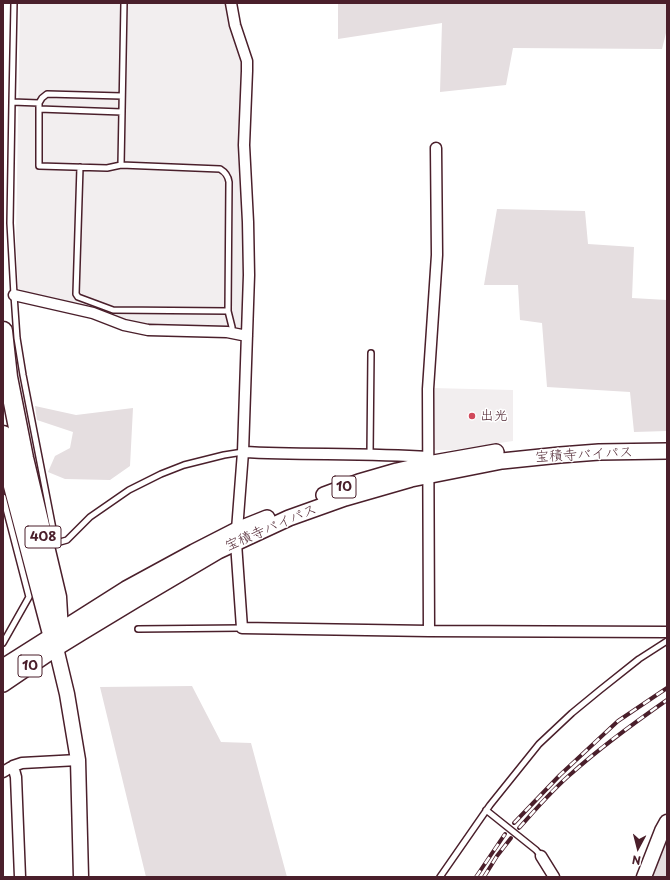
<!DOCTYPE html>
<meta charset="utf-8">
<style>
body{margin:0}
#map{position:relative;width:670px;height:880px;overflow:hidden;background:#fff;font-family:"Playpen Sans",sans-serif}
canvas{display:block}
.frame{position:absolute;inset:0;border:4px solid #4a1f2b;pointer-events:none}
.north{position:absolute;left:618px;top:828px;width:40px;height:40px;-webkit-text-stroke:3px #fff;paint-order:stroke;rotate:187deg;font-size:11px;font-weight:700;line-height:16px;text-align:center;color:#4a1f2b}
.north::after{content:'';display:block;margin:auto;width:14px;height:18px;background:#4a1f2b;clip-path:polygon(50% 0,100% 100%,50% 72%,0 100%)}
</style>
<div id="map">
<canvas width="670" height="880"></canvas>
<div class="frame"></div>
<div class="north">N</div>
</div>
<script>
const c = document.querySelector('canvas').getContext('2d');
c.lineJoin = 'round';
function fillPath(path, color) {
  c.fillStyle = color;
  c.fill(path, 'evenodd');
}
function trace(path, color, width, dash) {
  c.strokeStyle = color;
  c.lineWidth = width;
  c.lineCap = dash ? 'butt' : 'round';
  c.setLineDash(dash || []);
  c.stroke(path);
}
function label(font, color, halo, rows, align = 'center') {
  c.font = font + ' "Playpen Sans","Klee One",sans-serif';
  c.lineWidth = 3;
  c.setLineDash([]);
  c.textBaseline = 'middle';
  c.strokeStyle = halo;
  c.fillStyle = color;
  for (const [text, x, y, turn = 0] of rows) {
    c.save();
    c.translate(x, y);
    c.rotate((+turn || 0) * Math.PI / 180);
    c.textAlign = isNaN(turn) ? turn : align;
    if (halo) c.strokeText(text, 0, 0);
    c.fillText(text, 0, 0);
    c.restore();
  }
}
fillPath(new Path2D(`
 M20,3H228L245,61L246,271L243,331L146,326L87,307L30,295L18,288L16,239Z
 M432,388L513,390V441L452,450H436L431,447Z`), '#f2eeef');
fillPath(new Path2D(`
 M338,3H667V29L662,49L513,48L506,85L440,92L442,23L338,39Z
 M497,209L585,211L588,244L634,247L632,298L667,300V431L634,432L630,392L547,387L542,323L520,320L518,285H484Z
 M35,406L76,415L133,408L130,466L110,480L65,479L48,472L55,456L70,448L73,432L37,420Z
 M192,686L221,742L251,743L287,877H146L100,687Z
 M667,838V877H652Z`), '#e5dee0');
const lane = new Path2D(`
 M14,3L12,102L10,223L14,295L17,338L23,375L53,529L56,538L60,542L67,540L90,517L129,490L161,474L184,465L224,455L243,452
 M122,96L47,94L42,98L39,103V166L107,168L121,165L220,169C225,172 228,175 229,182L228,311L232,327V333
 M12,102L39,103
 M39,109L122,112
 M121,165L124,3
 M80,167L76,294L78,297L113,310L228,311
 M370,454L371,353
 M3,497L29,597L3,643
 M138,629L242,628
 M486,810L536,850L541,856
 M440,877L490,805L539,744L572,713L600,690L639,659L667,641`);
const street = new Path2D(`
 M231,3L235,25L247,61V71L244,145L248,222L249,275L243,452L236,543L242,628L429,631L667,632
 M14,295L93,313L124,325L148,330L227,332L247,336
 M243,452C305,455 366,453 428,457
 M429,631L428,389L437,255L436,148
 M13,766L16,777L20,877
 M3,772L13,766L22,763L78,760
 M541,856L554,877`);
const secondary = new Path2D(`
 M56,648L67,694L78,760L81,877
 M644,877L662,831L667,822`);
const primary = new Path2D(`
 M324,495L359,482L397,471L428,464L496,452
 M3,667L126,589L194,552L237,530L267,518
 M3,684L56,648L82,632L135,600L218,551L289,518L345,498L411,479L502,461L560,455L599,452L667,451`);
const highway = new Path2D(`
 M3,331L8,377L24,458L57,597L59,631L56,648
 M3,435L13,486L51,630`);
trace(lane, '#4a1f2b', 8);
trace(street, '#4a1f2b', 13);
trace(secondary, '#4a1f2b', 17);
trace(primary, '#4a1f2b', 18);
trace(highway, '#4a1f2b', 21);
trace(lane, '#fff', 5);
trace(street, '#fff', 10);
trace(secondary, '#fff', 14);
trace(primary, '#fff', 15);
trace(highway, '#fff', 18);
const rail = new Path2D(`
 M514,823L560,775L618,721L667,688
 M519,828C536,809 553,789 572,773C602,746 634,723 667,700
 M476,877L505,834
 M484,877L497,856L511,838`);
trace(rail, '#4a1f2b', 4);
trace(rail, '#fff', 2.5, [8]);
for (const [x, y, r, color] of [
 [472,416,4,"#d1495b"]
]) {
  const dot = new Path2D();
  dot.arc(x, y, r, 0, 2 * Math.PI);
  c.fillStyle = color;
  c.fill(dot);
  trace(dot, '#fff', 1.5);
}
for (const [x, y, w] of [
 [344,487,24],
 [43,537,36],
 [30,666,24]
]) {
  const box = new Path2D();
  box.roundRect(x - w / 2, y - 11, w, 22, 3);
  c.fillStyle = '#fff';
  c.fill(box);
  trace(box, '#4a1f2b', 1);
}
label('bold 13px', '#4a1f2b', null, [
 ["10",344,487],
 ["408",43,537],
 ["10",30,666]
]);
label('14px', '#4a1f2b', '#fff', [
 ["出光",480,416]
], 'left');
label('14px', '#4a1f2b', '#fff', [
 ["宝積寺バイパス",584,455,-3],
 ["宝積寺バイパス",271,528,-23]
]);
</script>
